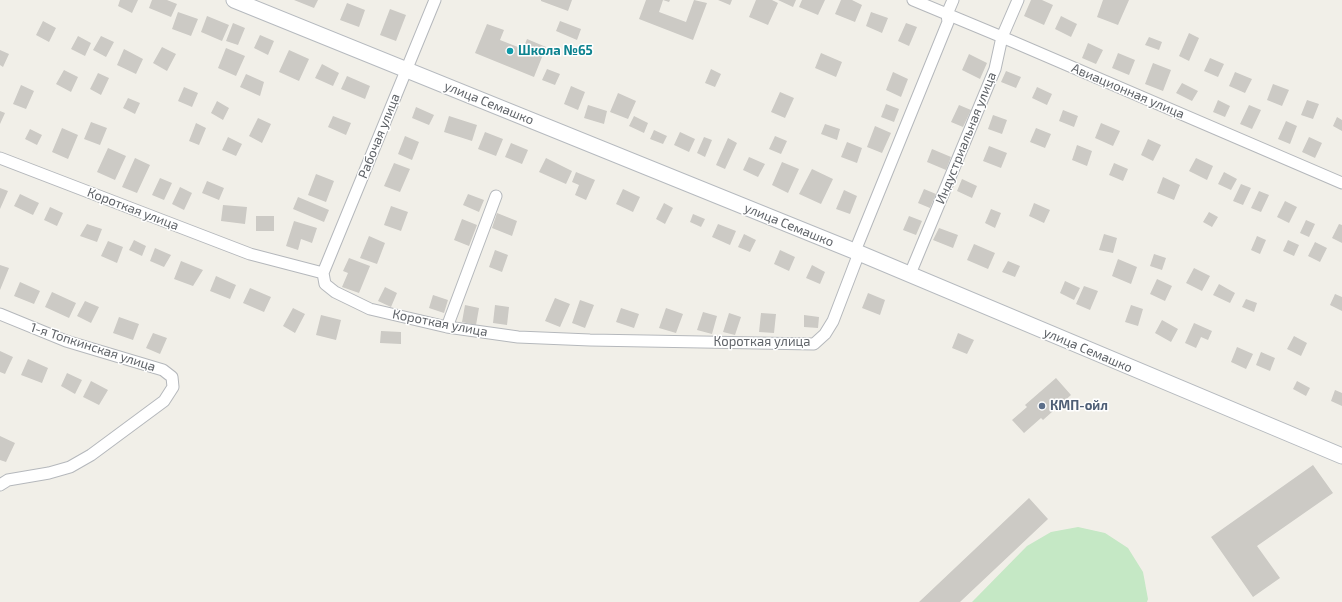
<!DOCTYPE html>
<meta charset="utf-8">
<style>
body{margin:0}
canvas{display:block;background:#f1efe8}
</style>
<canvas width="1342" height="602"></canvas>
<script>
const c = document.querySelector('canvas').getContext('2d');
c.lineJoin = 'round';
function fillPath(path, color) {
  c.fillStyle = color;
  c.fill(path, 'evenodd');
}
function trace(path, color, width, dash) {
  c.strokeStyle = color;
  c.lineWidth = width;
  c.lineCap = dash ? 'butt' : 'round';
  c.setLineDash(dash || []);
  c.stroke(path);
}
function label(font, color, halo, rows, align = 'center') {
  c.font = font + ' "Exo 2",sans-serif';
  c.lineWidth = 3;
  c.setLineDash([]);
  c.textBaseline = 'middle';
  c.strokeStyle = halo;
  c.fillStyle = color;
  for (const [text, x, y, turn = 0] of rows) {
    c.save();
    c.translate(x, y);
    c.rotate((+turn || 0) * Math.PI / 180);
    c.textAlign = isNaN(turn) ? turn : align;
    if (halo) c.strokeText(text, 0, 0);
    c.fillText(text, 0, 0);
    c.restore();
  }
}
fillPath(new Path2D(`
 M1078,527L1105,533L1128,548L1143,572L1148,599L1147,602H972L1027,546L1051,532Z`), '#c5e8c5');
fillPath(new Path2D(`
 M120,0H138L132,13L118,6Z
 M152,0H167L177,4L171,17L149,8Z
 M294,0H318L314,8Z
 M541,0H572L568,11L541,1Z
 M646,0H670L669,2L663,0L659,12L686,22L694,0L707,3L693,40L639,19Z
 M718,0H732L730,5Z
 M756,0H772L778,3L768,25L749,17Z
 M778,0H796L793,7Z
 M802,0H825L818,15L799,7Z
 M841,0H852L862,5L855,22L835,14Z
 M1031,0H1042L1053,5L1044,25L1024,16Z
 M1103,0H1129L1118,25L1097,17Z
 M347,3L365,10L359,27L340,20Z
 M390,9L406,15L396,41L380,35Z
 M178,12L198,19L191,36L172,29Z
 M871,12L888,18L882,33L866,26Z
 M207,16L229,25L222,41L201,32Z
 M1061,16L1077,24L1071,37L1055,29Z
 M43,21L56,28L49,42L36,35Z
 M560,21L581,29L577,40L556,31Z
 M233,23L245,28L238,45L226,41Z
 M906,23L917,27L909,46L898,41Z
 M487,24L504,30L500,40L523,49L527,39L546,47L534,77L475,53Z
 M1189,33L1199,38L1189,61L1179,56Z
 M260,35L274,41L268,55L254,48Z
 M78,36L91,43L85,56L71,49Z
 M101,36L114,42L106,57L93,50Z
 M1149,37L1162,42L1159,50L1145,45Z
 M1088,43L1103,50L1096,64L1082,58Z
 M162,47L176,54L167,71L153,63Z
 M226,48L245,56L236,76L218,68Z
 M124,49L143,59L136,74L117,65Z
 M0,50L9,54L3,67L0,65Z
 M289,50L309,59L299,81L279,72Z
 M821,53L842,62L836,77L815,68Z
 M1118,53L1135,60L1129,75L1112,68Z
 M969,54L987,63L980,79L962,70Z
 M1210,58L1224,64L1218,77L1204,71Z
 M1153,63L1171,70L1163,91L1145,84Z
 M322,64L339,73L333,86L315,78Z
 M547,69L560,74L555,85L542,80Z
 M711,69L721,74L715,87L705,83Z
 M64,70L78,77L71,92L56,84Z
 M1006,71L1021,77L1016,88L1001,82Z
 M893,72L908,79L901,97L886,90Z
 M1235,72L1252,79L1245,93L1229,86Z
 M98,73L109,78L101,95L90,89Z
 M246,74L264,82L260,96L240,87Z
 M347,76L370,86L365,99L341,89Z
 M1182,83L1198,91L1192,101L1176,93Z
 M1273,84L1289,90L1282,106L1267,100Z
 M21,85L34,91L26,109L13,104Z
 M571,86L585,92L578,110L564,104Z
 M184,87L198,93L192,107L178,101Z
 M1037,87L1052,94L1047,105L1032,98Z
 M780,92L794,98L785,118L771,112Z
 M618,93L636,101L628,119L610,112Z
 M128,98L140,103L135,114L123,108Z
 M1218,100L1230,106L1225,117L1213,112Z
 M1307,100L1319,104L1313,119L1301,115Z
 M217,101L229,108L223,120L211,113Z
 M886,104L899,109L894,122L881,117Z
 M588,105L607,111L604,124L584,118Z
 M959,105L971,110L963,127L951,122Z
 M1249,105L1261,110L1252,129L1240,124Z
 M416,107L434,115L429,125L412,118Z
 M1063,110L1078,116L1074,127L1059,121Z
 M0,111L5,113L0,124Z
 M993,115L1007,120L1002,134L988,129Z
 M333,116L351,123L346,135L328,127Z
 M449,116L477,125L472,141L444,132Z
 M634,116L648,123L644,133L629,126Z
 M1337,117L1342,120V131L1333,126Z
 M258,118L271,124L262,143L249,136Z
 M1286,121L1297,126L1290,144L1278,139Z
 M91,122L107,128L100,145L84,139Z
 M196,123L206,128L199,145L189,141Z
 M1101,123L1120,131L1113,146L1095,138Z
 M825,124L840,129L837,140L821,134Z
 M875,126L891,133L882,153L867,147Z
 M62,128L78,135L68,159L52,152Z
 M1036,128L1051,134L1045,148L1030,142Z
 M30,129L42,135L37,145L25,139Z
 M654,130L667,136L663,144L650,139Z
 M485,132L503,139L496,156L478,149Z
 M680,132L695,139L689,152L674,145Z
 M405,136L419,142L412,160L398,154Z
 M775,136L787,141L781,154L769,149Z
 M228,137L242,144L236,156L222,150Z
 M704,137L712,140L705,157L697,153Z
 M1309,137L1322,143L1315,158L1302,152Z
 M728,138L737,143L725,169L716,165Z
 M1148,139L1161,145L1153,161L1141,155Z
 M847,142L862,148L857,163L841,157Z
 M511,143L528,150L522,164L505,157Z
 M1077,145L1092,151L1087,166L1072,160Z
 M989,146L1007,153L1001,168L983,161Z
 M108,148L126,156L115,180L97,172Z
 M932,149L951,157L946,170L927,162Z
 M749,157L765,164L758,177L743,170Z
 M135,158L150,165L137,193L122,187Z
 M546,158L572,171L566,184L539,172Z
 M1196,158L1213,166L1207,180L1189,171Z
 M782,162L799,169L788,193L772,185Z
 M394,163L410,169L400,192L384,186Z
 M1114,163L1128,169L1123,181L1109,175Z
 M812,169L833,179L821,204L799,194Z
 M576,172L595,180L586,200L575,195L579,185L572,182Z
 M1224,172L1237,179L1231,190L1218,184Z
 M316,174L334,181L326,202L308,195Z
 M1163,177L1180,185L1174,200L1157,193Z
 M160,178L172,183L164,200L152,195Z
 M962,179L977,186L972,198L957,191Z
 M207,181L224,188L219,200L202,193Z
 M1241,184L1251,188L1243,205L1233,201Z
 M180,187L192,193L184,210L172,204Z
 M0,188L8,191L0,209Z
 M623,189L640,197L633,212L616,204Z
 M924,189L936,194L930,208L918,203Z
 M844,190L857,196L850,214L836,209Z
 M1259,191L1269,195L1261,212L1251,208Z
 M20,194L39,203L33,215L14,206Z
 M468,194L484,200L479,212L463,205Z
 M298,197L329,210L324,222L293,209Z
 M1285,201L1297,207L1289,223L1277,217Z
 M664,203L673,208L665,224L656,219Z
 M1034,203L1050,210L1044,223L1029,216Z
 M223,205L247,207L245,224L221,221Z
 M391,206L408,212L401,231L384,225Z
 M50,207L63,213L57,226L44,220Z
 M991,209L1001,213L995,228L985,223Z
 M1209,212L1218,217L1212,227L1203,222Z
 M497,213L517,221L512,236L492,228Z
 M693,214L705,219L701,227L690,222Z
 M256,216H274V231H256Z
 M909,216L922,221L916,235L903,230Z
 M462,219L477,225L469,246L454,240Z
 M1306,220L1315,224L1309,237L1300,233Z
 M294,221L317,228L312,243L301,239L298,250L286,246Z
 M87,224L102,229L97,242L80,236Z
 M718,224L736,231L730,245L712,237Z
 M1339,224L1342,225V243L1332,238Z
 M939,228L958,235L953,248L933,240Z
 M744,234L756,240L750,252L738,247Z
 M1104,234L1117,238L1113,253L1099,250Z
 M369,236L385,243L377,264L360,258Z
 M1257,236L1266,240L1260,254L1251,250Z
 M134,240L146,246L142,256L129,250Z
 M1288,240L1299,245L1294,256L1283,251Z
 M108,241L123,247L117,263L101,256Z
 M1315,242L1327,248L1320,262L1308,256Z
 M974,244L995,253L988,269L967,260Z
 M155,248L171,255L164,267L150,261Z
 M495,250L508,255L502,272L489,267Z
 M780,250L795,257L789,271L774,264Z
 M1154,254L1166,258L1162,270L1150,266Z
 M349,258L370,266L359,293L342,287L348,273L343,271Z
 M1118,259L1137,267L1131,284L1112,276Z
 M181,261L203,270L193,286L174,279Z
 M1008,261L1020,266L1015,277L1002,272Z
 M0,265L9,268L0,290Z
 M812,265L825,272L820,284L806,278Z
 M1194,268L1210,276L1202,291L1186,283Z
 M216,276L236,285L230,299L210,291Z
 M1157,279L1172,286L1165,301L1150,294Z
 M1065,281L1080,288L1074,300L1060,293Z
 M20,282L40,291L34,304L14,296Z
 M1219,284L1235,293L1230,303L1213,295Z
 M1084,286L1098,291L1090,310L1076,304Z
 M385,287L397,293L391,307L378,301Z
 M250,288L271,297L264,312L243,303Z
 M52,292L76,303L69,318L45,307Z
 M868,293L885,300L880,315L862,308Z
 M1335,294L1342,297V311L1330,305Z
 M433,295L448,300L444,313L429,308Z
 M555,298L570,304L560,327L545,321Z
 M1246,299L1257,303L1254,312L1242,307Z
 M580,300L594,305L585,328L572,323Z
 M85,301L99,307L91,323L77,316Z
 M465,305L479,308L476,325L462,322Z
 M495,305L509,307L507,325L493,323Z
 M1131,305L1143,309L1138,326L1125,322Z
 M293,308L305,314L295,333L283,326Z
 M621,308L639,314L634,328L616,322Z
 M666,308L683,314L676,333L659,328Z
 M703,312L717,316L712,334L697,330Z
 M729,313L741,317L735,335L723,332Z
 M761,313L776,314L774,333L759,332Z
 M321,315L341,320L336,340L316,335Z
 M804,315L819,317L818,328L804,327Z
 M119,317L139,324L133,340L113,333Z
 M1162,320L1178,329L1171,342L1155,333Z
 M1194,323L1212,331L1208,340L1201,337L1196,348L1185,343Z
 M381,331L401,332V344L380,343Z
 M153,333L167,338L160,354L146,348Z
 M958,333L974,340L967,354L952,348Z
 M1294,336L1307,343L1301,356L1287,349Z
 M1237,347L1253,354L1246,369L1231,362Z
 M0,351L13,357L5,374L0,372Z
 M1261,352L1275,358L1270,371L1256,365Z
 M28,359L48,368L42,383L21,375Z
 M67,373L82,380L75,394L61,386Z
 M1056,378L1071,395L1043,420L1041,418L1024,433L1012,420L1027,407L1025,405Z
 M91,381L108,390L99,405L83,397Z
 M1297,381L1310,388L1306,396L1293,389Z
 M1335,390L1342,393V406L1331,401Z
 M0,436L15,443L6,462L0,460Z
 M1313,465L1333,493L1257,546L1280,578L1253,597L1211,537Z
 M1029,498L1048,519L960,602H919Z`), '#cccac5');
const minor = new Path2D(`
 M913,0L1002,37L1342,183
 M0,158L250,254L323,273
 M855,251L948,22L947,14L953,0
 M323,273L325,284L335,292L370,309L447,327L518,337L590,340L814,344L825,334L833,321L859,253
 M323,273L435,0
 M910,274L995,69L1002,37L1018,0
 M0,314L66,341L163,370L172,377L173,387L164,401L91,455L70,467L49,473L8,480L0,485
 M447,327L496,196`);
const secondary = new Path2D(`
 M234,0L859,253L1342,456`);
trace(minor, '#b5b8bc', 13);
trace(secondary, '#b6babf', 17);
trace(minor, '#fff', 11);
trace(secondary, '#fff', 15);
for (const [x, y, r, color] of [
 [510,51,4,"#0f9aa8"],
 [1042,406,4,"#5c6f8a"]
]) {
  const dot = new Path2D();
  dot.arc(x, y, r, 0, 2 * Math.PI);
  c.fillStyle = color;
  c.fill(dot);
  trace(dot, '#fff', 1.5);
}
label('bold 13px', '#0d838f', '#fff', [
 ["Школа №65",518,51]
], 'left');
label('13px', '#5f6368', '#fff', [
 ["Авиационная улица",1128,91,23],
 ["улица Семашко",489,103,22],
 ["Рабочая улица",379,136,-68],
 ["Индустриальная улица",966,138,-68],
 ["Короткая улица",133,209,21],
 ["улица Семашко",789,225,22],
 ["Короткая улица",440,323,11],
 ["Короткая улица",762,342],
 ["1-я Топкинская улица",93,347,18],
 ["улица Семашко",1088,350,23]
]);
label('bold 13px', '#4e5e75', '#fff', [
 ["КМП-ойл",1050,406]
], 'left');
</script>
